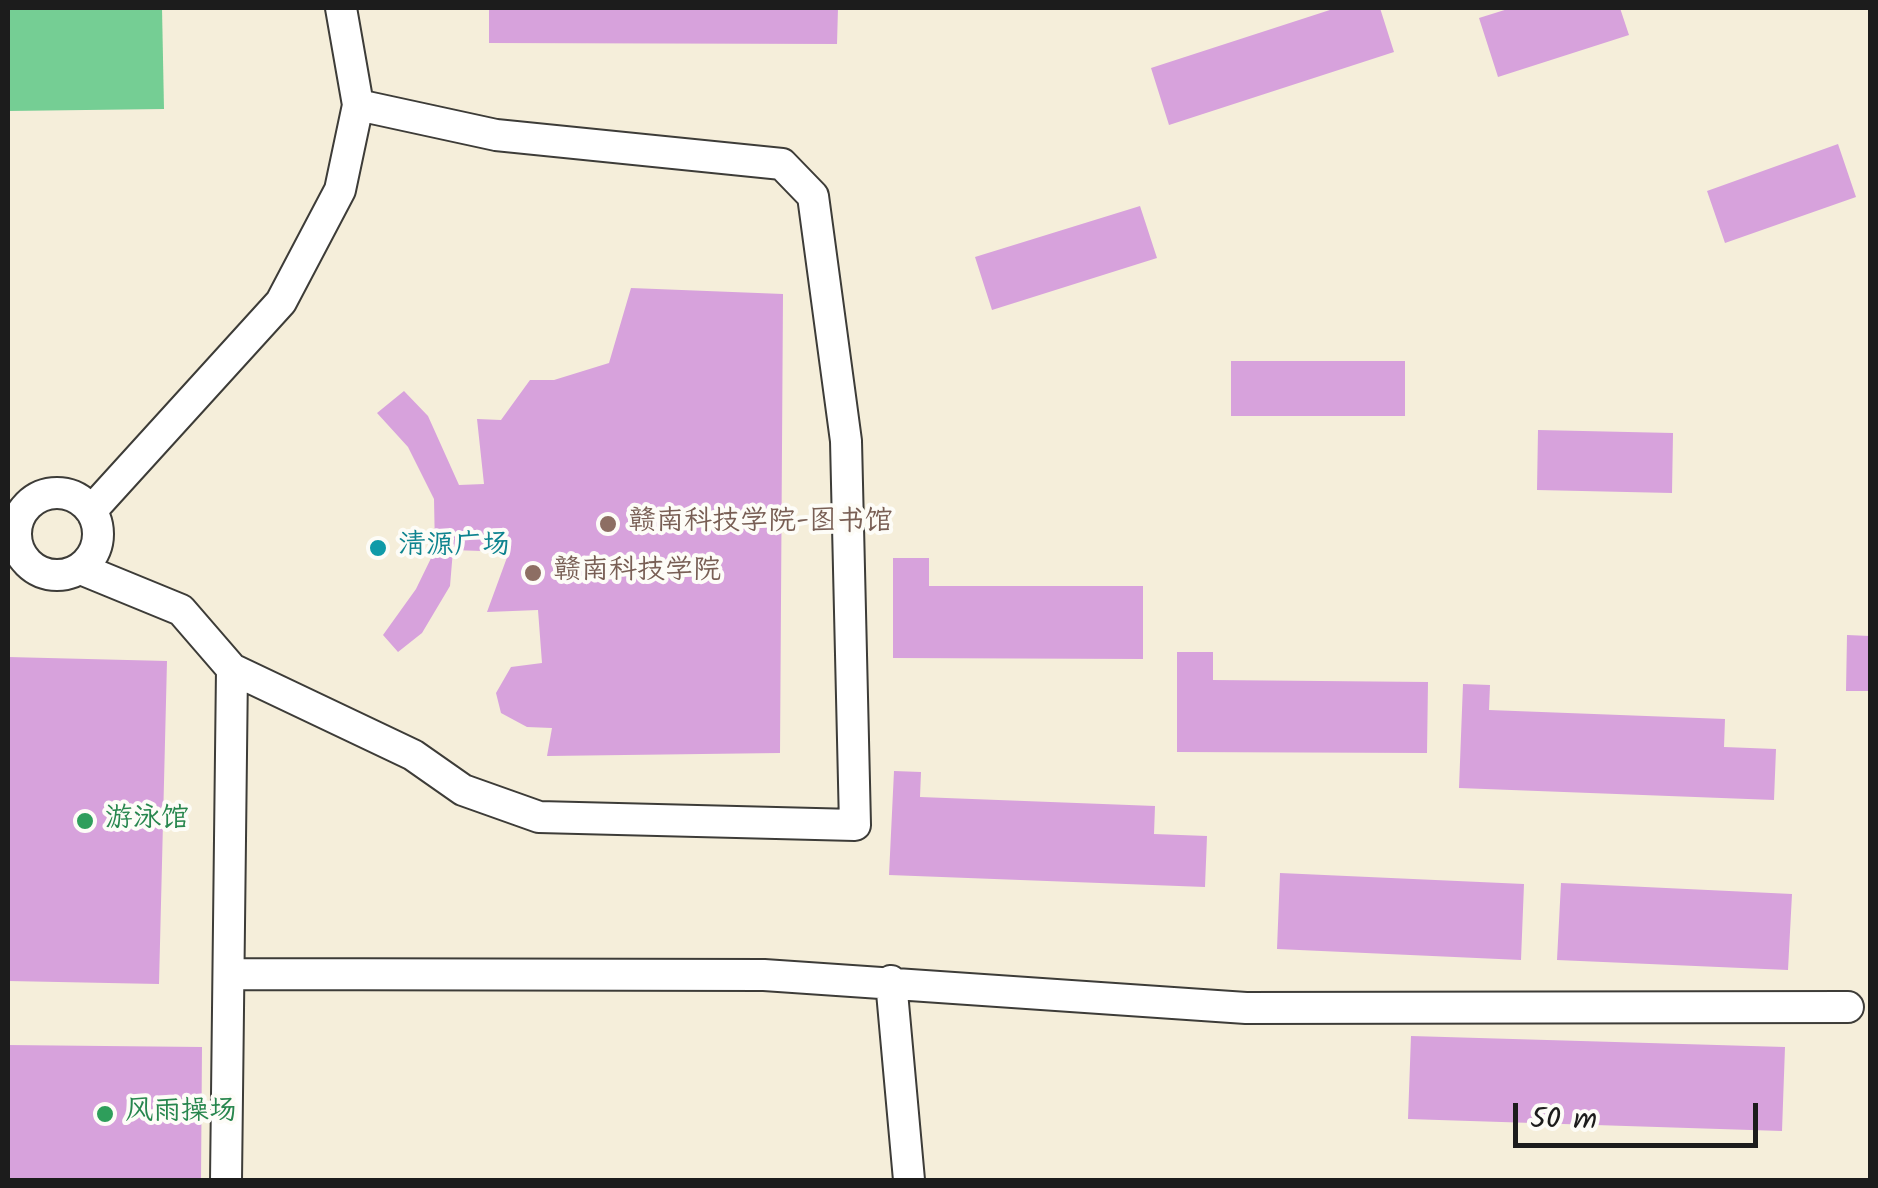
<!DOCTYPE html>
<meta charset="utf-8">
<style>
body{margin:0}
#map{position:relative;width:1878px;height:1188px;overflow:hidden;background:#f5eeda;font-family:Kalam,sans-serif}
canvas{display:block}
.frame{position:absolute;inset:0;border:10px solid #1c1c1c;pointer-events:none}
.scale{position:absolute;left:1513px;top:1103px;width:245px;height:45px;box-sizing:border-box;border:5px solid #1c1c1c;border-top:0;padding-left:12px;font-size:30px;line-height:35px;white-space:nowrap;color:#1c1c1c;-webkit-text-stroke:8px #fdfcf7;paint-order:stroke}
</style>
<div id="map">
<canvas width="1878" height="1188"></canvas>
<div class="frame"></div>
<div class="scale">50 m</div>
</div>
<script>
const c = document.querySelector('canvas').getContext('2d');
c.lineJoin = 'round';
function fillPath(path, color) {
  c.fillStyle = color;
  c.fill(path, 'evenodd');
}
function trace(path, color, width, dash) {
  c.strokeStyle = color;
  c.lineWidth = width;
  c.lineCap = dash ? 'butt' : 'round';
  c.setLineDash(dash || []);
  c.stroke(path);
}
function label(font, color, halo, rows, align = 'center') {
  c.font = font + ' Kalam,"LXGW WenKai TC",sans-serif';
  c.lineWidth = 8;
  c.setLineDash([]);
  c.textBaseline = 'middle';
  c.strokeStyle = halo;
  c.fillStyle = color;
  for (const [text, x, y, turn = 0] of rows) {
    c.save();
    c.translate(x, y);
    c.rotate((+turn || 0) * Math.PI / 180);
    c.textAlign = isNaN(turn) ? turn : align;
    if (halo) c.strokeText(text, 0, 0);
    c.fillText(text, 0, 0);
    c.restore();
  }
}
fillPath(new Path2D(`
 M8,8H162L164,109L8,111Z`), '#75ce94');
fillPath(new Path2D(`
 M489,8H838L837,44L489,43Z
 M1336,8H1380L1394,52L1169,125L1151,68Z
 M1511,8H1620L1629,35L1498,77L1479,18Z
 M1838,144L1856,197L1725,243L1707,191Z
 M1140,206L1157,258L992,310L975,257Z
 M631,288L783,294L780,753L547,756L552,728L527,727L501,713L496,693L511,667L542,663L538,610L487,612L509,552L453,550L450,586L422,633L398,652L383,635L416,589L435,550L434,499L408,447L377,413L404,391L428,416L459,485L484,484L477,419L501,420L530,380H554L609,363Z
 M1231,361H1405V416H1231Z
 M1538,430L1673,433L1672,493L1537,490Z
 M893,558H929V586H1143V659L893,658Z
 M1847,635L1870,636V691H1846Z
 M1177,652H1213V680L1428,682L1427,753L1177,752Z
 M8,657L167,661L159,984L8,981Z
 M1463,684L1490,685L1489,710L1725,719L1724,747L1776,749L1774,800L1459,788Z
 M894,771L921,772L920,797L1155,806L1154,834L1207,836L1205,887L889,875Z
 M1280,873L1524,884L1521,960L1277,949Z
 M1561,883L1792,894L1788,970L1557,960Z
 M1411,1036L1785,1047L1782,1131L1408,1119Z
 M8,1045L202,1047L201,1180H8Z`), '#d7a2dc');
const street = new Path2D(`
 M16 534a41 41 0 1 1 82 0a41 41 0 1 1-82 0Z
 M91,511L281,302L340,190L358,105L341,8
 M81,569L181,610L232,669L413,755L463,790L539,817L855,825L846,441L813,196L782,164L496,135L358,105
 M229,974L764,975L1246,1008L1848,1007
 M891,981L909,1180
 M226,1180L232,669`);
trace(street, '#3d3c38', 34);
trace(street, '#fff', 30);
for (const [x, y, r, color] of [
 [608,524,10,"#8d6e63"],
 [378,548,10,"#0f9aa8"],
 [533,573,10,"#8d6e63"],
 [85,821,10,"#2e9e5b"],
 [105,1114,10,"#2e9e5b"]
]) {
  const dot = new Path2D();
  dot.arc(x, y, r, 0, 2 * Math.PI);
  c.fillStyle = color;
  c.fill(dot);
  trace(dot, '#fdfcf7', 4);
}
label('28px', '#785e54', '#fdfcf7', [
 ["赣南科技学院-图书馆",628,524],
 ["赣南科技学院",553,573]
], 'left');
label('28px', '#0d838f', '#fdfcf7', [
 ["清源广场",398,548]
], 'left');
label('28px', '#27864d', '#fdfcf7', [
 ["游泳馆",105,821],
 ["风雨操场",125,1114]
], 'left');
</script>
